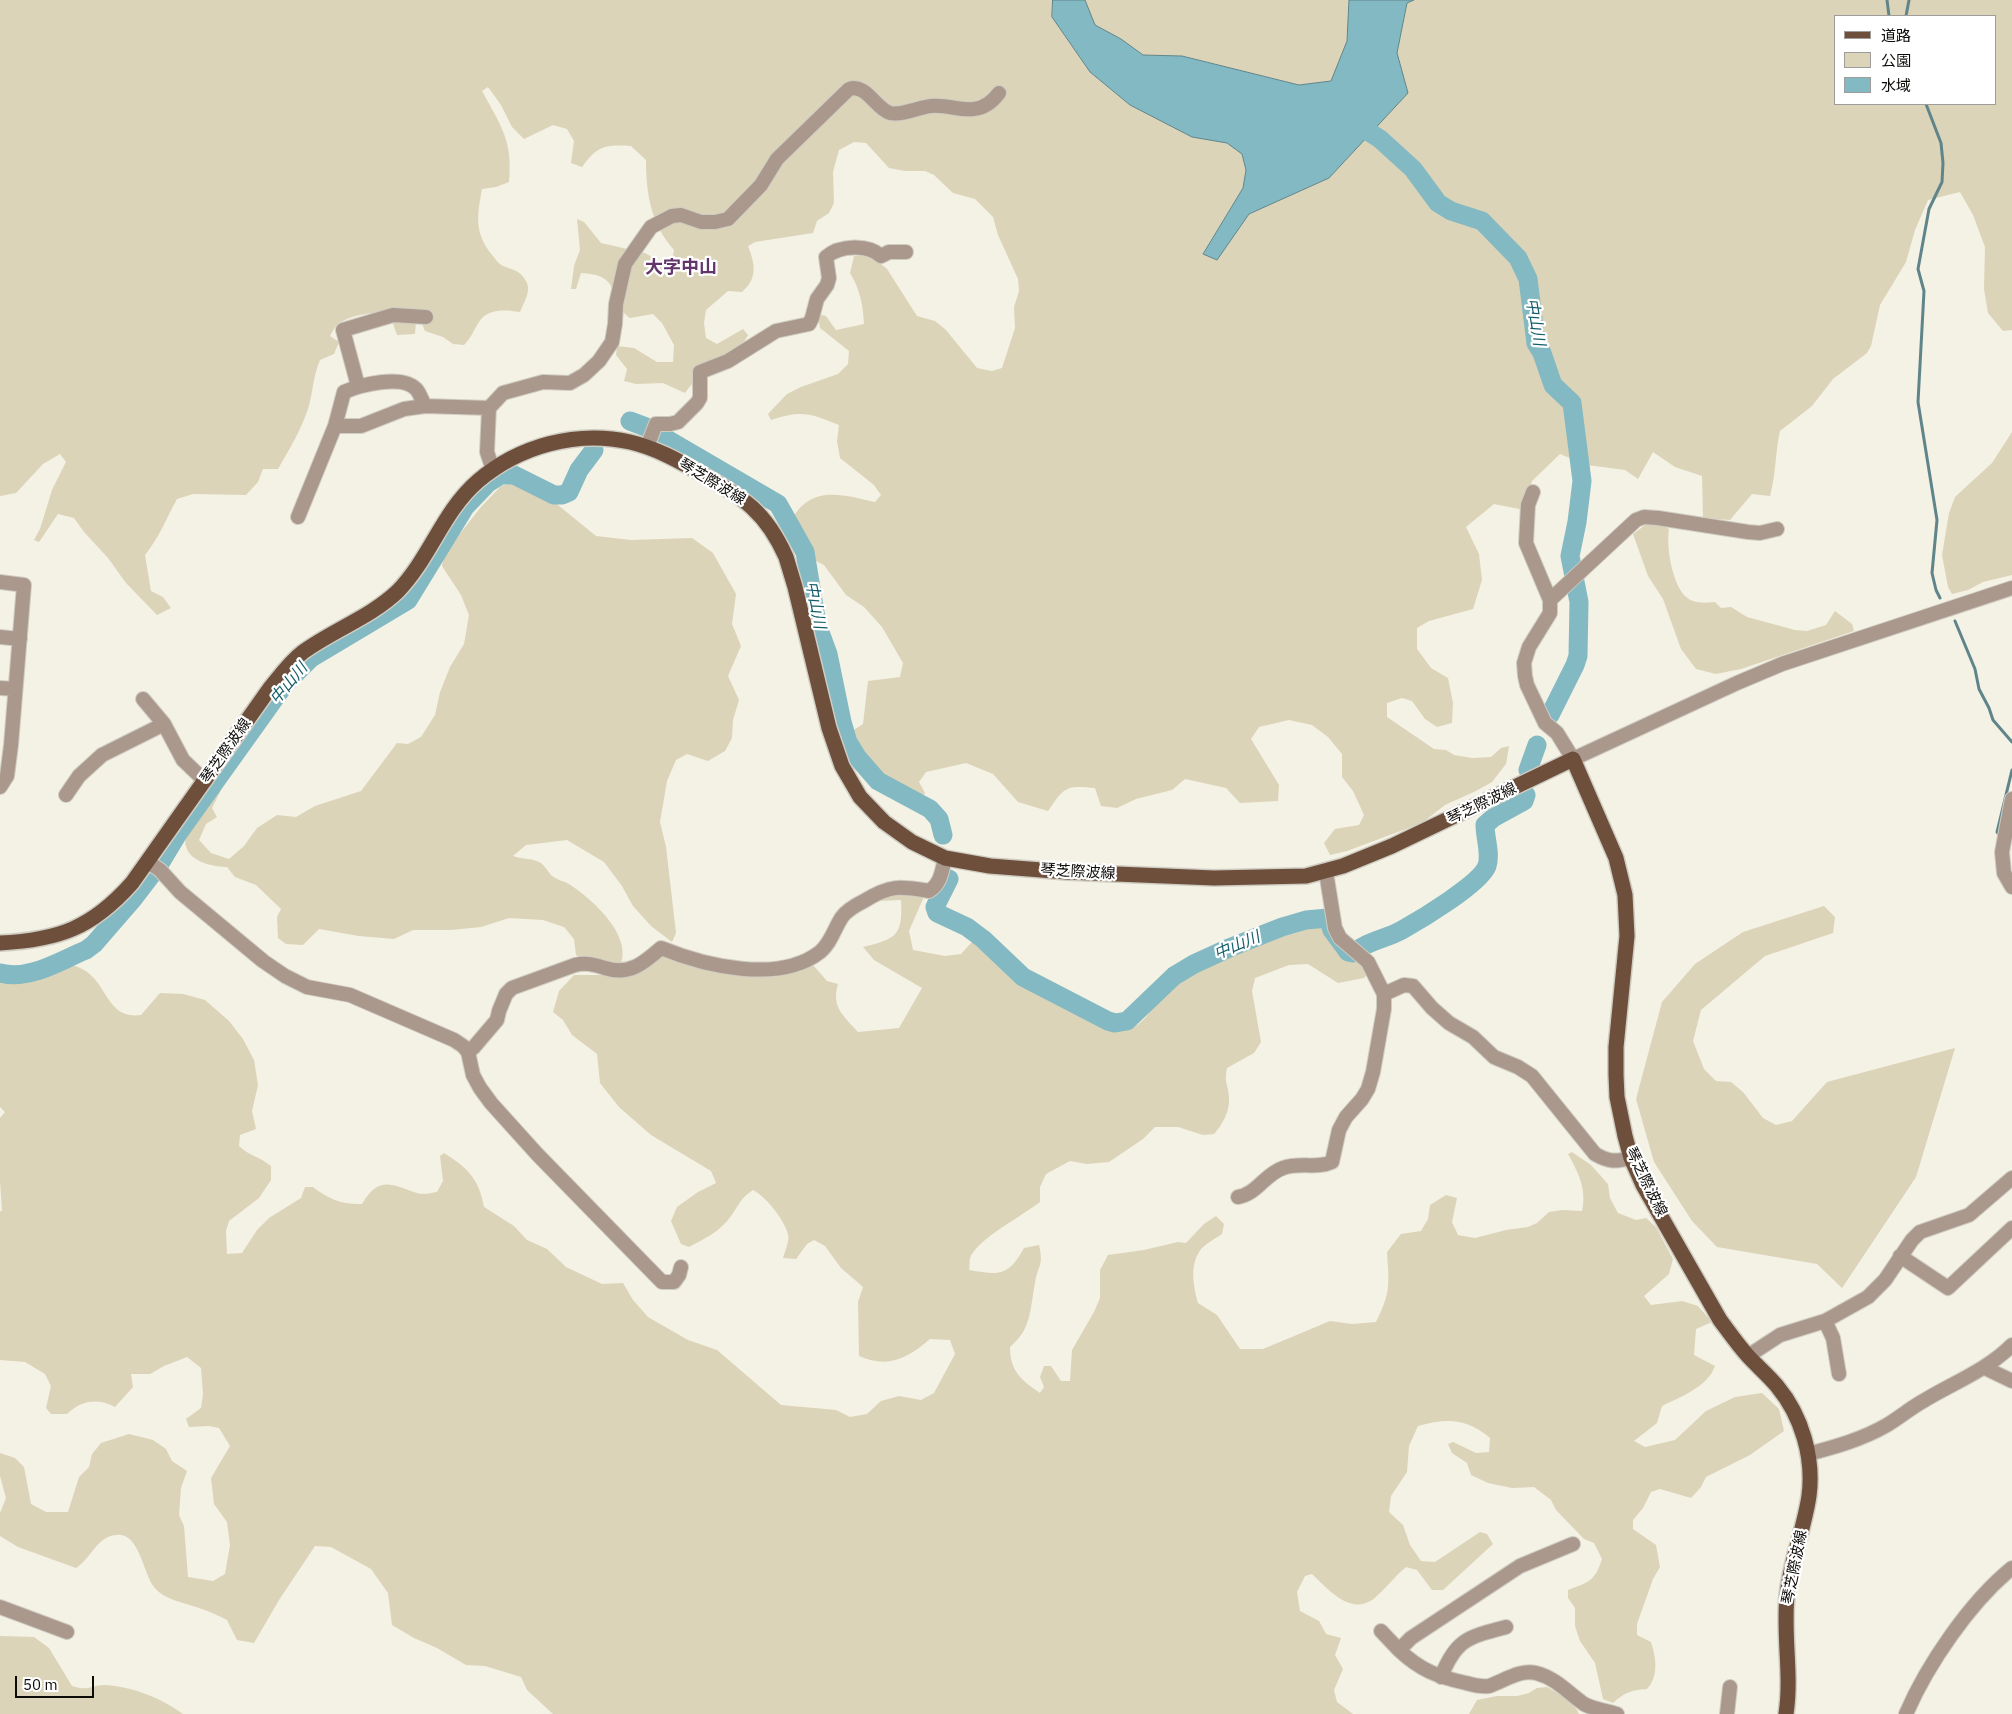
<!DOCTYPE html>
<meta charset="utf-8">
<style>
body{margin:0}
#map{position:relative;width:2012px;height:1714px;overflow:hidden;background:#f4f1e5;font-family:"IBM Plex Sans","Noto Sans JP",sans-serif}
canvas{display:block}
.legend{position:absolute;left:1834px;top:15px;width:162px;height:90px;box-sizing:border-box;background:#fff;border:1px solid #9e9d9c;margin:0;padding:6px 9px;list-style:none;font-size:15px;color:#0d0b08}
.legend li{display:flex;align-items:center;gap:10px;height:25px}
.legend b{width:25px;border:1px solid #9e9d9c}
.scale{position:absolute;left:15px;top:1676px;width:79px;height:22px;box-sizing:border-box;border:2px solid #0d0b08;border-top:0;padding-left:6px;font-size:15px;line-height:18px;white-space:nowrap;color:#0d0b08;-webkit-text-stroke:4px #fff;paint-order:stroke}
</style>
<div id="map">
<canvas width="2012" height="1714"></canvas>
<ul class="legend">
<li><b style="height:6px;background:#6d4f3c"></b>道路</li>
<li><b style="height:14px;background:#dcd4b8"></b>公園</li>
<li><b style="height:14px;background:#82b9c3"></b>水域</li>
</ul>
<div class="scale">50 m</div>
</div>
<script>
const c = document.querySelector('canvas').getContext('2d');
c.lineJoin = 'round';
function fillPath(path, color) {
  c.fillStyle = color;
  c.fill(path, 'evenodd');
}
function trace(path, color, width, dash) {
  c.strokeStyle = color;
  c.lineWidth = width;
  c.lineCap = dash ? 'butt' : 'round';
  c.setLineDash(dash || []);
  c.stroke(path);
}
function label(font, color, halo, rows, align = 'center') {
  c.font = font + ' "IBM Plex Sans","Noto Sans JP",sans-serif';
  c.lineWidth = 4.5;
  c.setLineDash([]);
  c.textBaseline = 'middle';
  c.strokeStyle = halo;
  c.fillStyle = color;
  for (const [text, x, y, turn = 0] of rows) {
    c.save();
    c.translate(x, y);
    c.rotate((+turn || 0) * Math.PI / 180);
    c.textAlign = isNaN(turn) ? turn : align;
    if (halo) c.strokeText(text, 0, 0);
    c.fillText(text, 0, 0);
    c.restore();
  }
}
fillPath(new Path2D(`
 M0,0H1053L1052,17L1090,72L1130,105L1192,137L1228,143L1242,154L1246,170L1243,188L1203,253L1216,260L1249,214L1329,178L1407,93L1397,53L1407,3L1414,0H2012V330L2003,331L1988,313L1984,289L1985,247L1973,215L1960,192L1928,200L1915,230L1906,262L1880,305L1871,346L1867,353L1833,379L1812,406L1780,431C1775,453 1776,475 1770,496L1752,494L1730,520L1703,518L1702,476L1675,467L1653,452L1638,479L1625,470L1587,465L1560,454L1532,481L1524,510L1494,504L1466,527L1479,554L1482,580L1473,609L1429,621L1417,628V649L1431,668L1448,678L1453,703L1452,723L1437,727L1425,719L1412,701L1402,698L1387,703V717L1434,749L1446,750L1454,755L1472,758L1491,757L1501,748L1509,746L1506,764L1492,782L1476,791L1445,805L1422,823L1347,851L1330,855L1324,843L1335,829L1359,825L1364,815L1353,791L1342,777V754L1328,737L1312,725L1289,720L1259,727L1251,739L1279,785L1278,801L1240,803L1226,788L1185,779L1172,790L1136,799L1117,808L1101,806L1095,788C1066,785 1064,787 1048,811L1018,802L993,774L966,763L926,772L919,782L925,793L922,797C883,778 869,773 854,730L863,724L868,681L900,677L903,663L882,627L864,607L846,595L824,565L814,560L808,542L793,517C796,513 799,508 803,505C822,487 852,497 875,502L881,495L874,485L840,458L837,441L839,425C809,413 802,410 771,420L768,414L787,394L801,387L838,374L848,364L849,351L820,328L818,314L826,316L836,330L864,324C863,305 860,289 850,273L854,256H871L887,269L917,316L935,321L946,330L977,368L992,371L1002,368L1015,328L1014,307L1019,291L1018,279L998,235L993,217L975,199L953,193L934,175L925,171H905L889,168L866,143L854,142L839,150L833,172L834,203L829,213L817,221L813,233L755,242L748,246C755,264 758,278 742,292L728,291L706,310L704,323L706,338L717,344L743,329L748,335C743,347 732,349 721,357C708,367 695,379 685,393L663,383L636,384L624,381L627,369L616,355L617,346L634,348L657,362H673L674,345L662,323L653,314L630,318C605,300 625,275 581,273L576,289H571L574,266L580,250L577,219L584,222L601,243L645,253L663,263L672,261L674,250C651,224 646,194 646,160L631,146C605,144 597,146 582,167L571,163L574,141L567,129L553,125L524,139L512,127L501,105L488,87L482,91C501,126 513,141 509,182L496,187L482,189C477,216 474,232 492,255C495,258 498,264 503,266C513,270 521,270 527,283C531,292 523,304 520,312C506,310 488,308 479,322C473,331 472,337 464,345L453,344L443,337L425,331L422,324L416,321L415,334L397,335L390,315C376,310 352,315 339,323C335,326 332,332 330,336L339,342L334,354L320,360C313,376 313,393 308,409C301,430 289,450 278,469H263L258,482L246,495L193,494L177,499C166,519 160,536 145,555L151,591L163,597L171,608L157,615L126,583L108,558L84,532L74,518L58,514L39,542L34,540L40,529L52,490L66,462L60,454L43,464L16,493L0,496ZM1836,16H1996V104H1836Z
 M1085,0H1349L1347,41L1331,81L1299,85L1182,56L1143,55L1121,39L1095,26Z
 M2012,432V575L1983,582L1968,590L1952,594L1948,587L1942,555L1949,513L1955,497L1992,463Z
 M516,482L527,486L553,501L596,536L631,540L692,538L713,553L736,594L732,624L741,646L728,676L739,700L733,720L732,738L725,751L708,761L687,754L676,760L667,781L660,822L666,847L676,933L672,942L651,926L633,906L622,886L604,862L567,840L526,845L513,856C521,859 531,858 539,862C544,864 548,872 552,876C557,880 564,881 569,884C592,899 634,936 620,966L582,958L576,955L574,939L564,927L543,920L509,918L481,927L451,930H413L394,939L359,936L319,929L303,945L286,944L278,938L277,917L281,909L256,885L235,877L227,867C201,866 174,855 190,823C197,809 210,795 219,782L223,786L212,808L217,817L206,824L199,840L211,853L229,859L244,846L257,828L277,815L296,817L315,806L361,791L397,743L408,744L421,737L435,715L440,692L450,667L464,644L469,615L461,595L442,566L444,554L481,507L501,486Z
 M1648,523L1660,524L1669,529C1666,546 1672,583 1685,596C1693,604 1704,603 1715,602L1721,608L1731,607L1747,617L1795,630L1807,631L1826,625L1835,611L1852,624L1854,631L1741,669L1716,674L1696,669L1681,649L1663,599L1648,576L1633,534Z
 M918,886L923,899L909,931L913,950L945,956L961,954L972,942C994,952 996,960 1013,974C1028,987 1094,1026 1112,1029C1139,1035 1147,1014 1162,997C1167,990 1175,985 1182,979C1215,952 1277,936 1319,926L1329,936L1336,952L1344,957L1360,962L1368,973L1364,978L1338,983L1308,964L1289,965L1255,978L1252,991L1261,1042L1254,1053L1227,1068C1224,1084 1228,1083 1229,1097C1230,1111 1223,1124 1214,1134L1203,1135L1178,1127H1155L1143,1139L1109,1162L1087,1164L1070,1161L1046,1174L1040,1187V1202C1024,1215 977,1239 970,1258C969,1261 970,1266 969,1270C999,1275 1008,1277 1024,1248L1039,1245C1044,1266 1038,1264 1035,1283C1030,1308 1032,1329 1010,1347C1010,1371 1021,1380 1040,1393L1044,1387L1040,1377L1044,1366H1051L1061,1381H1070L1072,1350L1094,1312L1100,1298V1270L1108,1255L1144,1250L1178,1242L1186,1243L1204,1224L1216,1216L1224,1224L1222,1234C1216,1238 1207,1243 1202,1248C1189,1263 1193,1286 1198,1303L1217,1315L1240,1349H1263L1330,1321L1352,1324L1376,1322C1391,1292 1389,1285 1387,1252L1401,1234L1421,1231L1428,1219L1430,1205L1446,1195L1457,1198L1452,1222L1458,1235L1475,1238L1506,1230L1528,1227L1537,1223L1549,1212L1562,1210L1582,1211C1587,1189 1578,1172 1568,1154L1572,1152L1591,1165L1608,1184L1610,1198L1618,1213L1636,1220L1646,1218L1656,1227L1673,1259L1669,1274L1644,1296L1651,1305L1682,1301L1698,1306L1712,1322L1696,1329L1694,1355L1715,1366C1708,1387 1680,1397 1662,1406L1657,1423L1634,1441L1645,1447L1675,1440L1706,1411L1735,1397L1762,1393L1779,1409L1784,1431L1750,1455L1706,1477L1701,1487L1691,1498L1660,1489L1651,1492L1643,1508L1633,1520V1529L1656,1545L1660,1567L1653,1579L1637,1624V1635L1651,1642C1656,1658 1659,1676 1647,1689C1632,1690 1625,1692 1613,1703L1603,1699L1595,1663L1580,1641L1575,1626V1608L1568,1598V1590C1589,1582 1595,1581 1602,1559L1594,1543L1584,1539L1556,1510L1551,1500L1534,1487L1512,1488L1488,1483L1471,1475L1467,1463L1452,1453L1448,1444L1453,1442L1476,1453L1489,1452L1490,1438C1467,1418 1446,1418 1418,1426L1409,1446L1407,1472L1391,1496L1389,1512L1403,1525L1410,1545L1421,1561L1435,1562L1480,1532L1487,1534L1493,1544L1443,1590H1432L1417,1570L1406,1567C1396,1575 1380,1595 1372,1600C1349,1615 1327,1588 1312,1574L1305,1576L1297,1592L1300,1611L1319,1621L1326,1634L1341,1638L1335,1655L1343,1669L1334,1690L1337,1702L1353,1714H553L527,1690L521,1677L485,1666L466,1665L437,1648L414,1638L392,1625L388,1593L371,1569L331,1547L315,1546L279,1600L254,1643L237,1640L227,1620C219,1616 211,1612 202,1609C187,1603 165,1601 154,1587C143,1573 139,1531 116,1535C96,1537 91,1559 76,1568L18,1547L0,1536V1513L6,1498L0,1476V1453L15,1458L24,1467L31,1504L46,1512H68L79,1477L89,1467L92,1454L101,1443L129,1434L153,1440L166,1449L172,1461L187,1471L181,1488L179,1515L184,1526L188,1577L213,1581L225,1574L230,1545L227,1522L214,1504L211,1478L230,1446L219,1428L209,1426L189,1427L186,1419L201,1408L203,1394L201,1368L187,1357L164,1366L150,1374H131L133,1387L115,1407C97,1398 82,1400 67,1414H51L46,1408L51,1386L45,1374L25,1362L0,1360V1211H2L0,1181V1118L5,1112L0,1107V977C28,991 58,959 78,967C109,979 104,1020 141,1015L160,993L183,994L205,1000L229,1021L243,1039L254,1060L258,1085L252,1111L256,1129L240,1135L239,1146C248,1155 260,1157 271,1166V1180L259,1198L229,1221L226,1231L227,1254L242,1253L257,1230L269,1218L301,1198L305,1187H313C328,1199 343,1205 362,1204C379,1175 392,1185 417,1193C423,1195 431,1193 437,1192L443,1181L440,1156L444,1153C468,1168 479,1179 484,1207L514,1226L527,1240L547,1249L566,1267L602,1284L623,1283L633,1300L648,1317L688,1340L717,1350L781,1405L836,1410L850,1417L867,1414L881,1401L899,1396L921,1400L934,1393L955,1354L950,1340L930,1339C908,1358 888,1369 859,1356L858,1302L863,1287L841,1268L825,1246L814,1240L807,1244L796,1259L783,1258C785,1251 790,1240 788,1234C784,1219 765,1196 753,1190C739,1199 738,1208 728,1220C717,1233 704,1239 689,1247L681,1244L671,1221L677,1207L698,1192L716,1183L711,1171L651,1135L619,1107L600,1083L597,1054L572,1035L563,1020L553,1012L559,991L574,975H625L664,955L786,970L813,965L827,981L838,984C831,1008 844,1016 858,1032L899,1028L922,988L874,960L863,947C896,939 903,936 901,900L877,901Z
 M1824,906L1835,917L1833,933L1765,956L1701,1010L1693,1041L1704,1069L1716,1081L1731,1082L1743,1092L1763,1118L1776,1125L1792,1121L1827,1082L1955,1048L1916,1177L1842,1288L1817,1264L1717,1247L1692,1221L1654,1162L1636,1099L1662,1002L1695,964L1743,932Z
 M0,1636L34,1637L49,1648L72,1686C90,1692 92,1684 107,1685C133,1687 161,1698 183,1714H0Z
 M1547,1687C1558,1694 1574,1701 1579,1714H1469L1477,1700L1497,1696H1517L1529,1693L1537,1688Z`), '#dcd4b8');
const water = new Path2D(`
 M1053,0H1085L1095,25L1121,39L1143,55L1182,56L1299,85L1331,81L1347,41L1349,0H1414L1407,3L1397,53L1408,93L1329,178L1249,214L1217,260L1203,254L1243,188L1246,170L1242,154L1227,143L1192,137L1130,105L1090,72L1052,17Z`);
fillPath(water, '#82b9c3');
trace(water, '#5f858b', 1);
trace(new Path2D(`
 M1887,0L1889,16
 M1906,16L1909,0
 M1926,104L1941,143L1943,163L1942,182L1929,209L1918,269L1924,291L1918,402L1937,520L1932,573L1936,590L1940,598
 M1955,621L1975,669L1979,689L1989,708L1993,720L2012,742
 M2000,836L1997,832L2012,770`), '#5f858b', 3);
trace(new Path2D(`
 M1348,128L1361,127L1380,139L1413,169L1438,203L1451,211L1482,221L1518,258L1528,279L1536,343L1542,353L1553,385L1572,403L1582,481L1577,522L1570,556L1579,602L1578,656L1575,665L1550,715
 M630,421L646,427L778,504L805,552L817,624L828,654L842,722L848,742L857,757L878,781L930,809L939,819L943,835
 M1528,770L1537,745
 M949,879L935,907L937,913L967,927L983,939L1023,977L1108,1021L1115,1023L1127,1021L1174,976L1194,964L1229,948L1282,927L1306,920L1328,918L1332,930L1348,952L1353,953C1367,941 1386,939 1402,930C1420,920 1480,884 1487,866C1491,854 1485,838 1485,825L1493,818L1524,801L1526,795
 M0,973C29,981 59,961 86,950L94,944L133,899L159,865L177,835L285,684L311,658L408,600L465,507L488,483L501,475H514L554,495H562L569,492L579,470L594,450`), '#82b9c3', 19);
const minor = new Path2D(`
 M358,386L343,330L393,315L426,317
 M335,426H361L404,409L425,406L489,408
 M647,447L656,424H670L678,422L697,403L700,398V372L728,361L776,331L809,324L812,318L817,299L827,285L829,278L826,257C840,245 868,244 881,256L889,252H906
 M493,470L487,452L489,408L503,393L543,382L570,383L584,375L599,361L612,342L615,324L616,304L625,264L651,227L672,216L681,215L701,222H715L728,219L761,185L777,159L849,89C866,83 876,109 890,113C902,116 919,107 931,106C946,104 959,111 974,109C984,108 993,101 999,93
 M1533,492L1528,505L1526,543L1550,600
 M298,517L335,426L344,392C360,385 402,374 416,389C420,393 422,401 425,406
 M1777,529L1760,533L1748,532L1658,518L1644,517L1636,520L1550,600V613L1529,647L1524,663L1525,676L1527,685L1545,723L1557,733L1573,759L1737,683L1782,664L2012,588
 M0,582L24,585L11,745L7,776L0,787
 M0,637L20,639
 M0,688L15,689
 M164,724L183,760L205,781
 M66,795L79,776L102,755L164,724L143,699
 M2012,799L2002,852L2004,873L2012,887
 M148,862L160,870L180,892L263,961L285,976L307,987L350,995L454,1040L463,1046L468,1052L473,1075L480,1088L491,1103L537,1154L662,1282H674L679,1275L681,1267
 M1384,994L1404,985L1413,986L1432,1008L1449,1023L1473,1037L1494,1057L1518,1067L1532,1076L1595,1154C1609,1162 1615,1162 1631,1158
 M468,1052L474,1047L497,1020L499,1011L506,994L512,988L575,965C586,962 595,965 605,968C629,976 644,963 661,948C705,966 779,984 820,952C831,943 834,929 842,917C847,910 856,905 864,901C890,885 899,886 929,891C941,884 942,870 945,858
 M1238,1197C1257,1194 1265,1174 1283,1168C1299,1162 1317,1169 1332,1162L1339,1130L1346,1117L1362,1099L1368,1089L1373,1072L1384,1009V994L1368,962L1340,938L1335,928L1326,872
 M1900,1256L1948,1288L2012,1228
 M1825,1321L1833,1338L1839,1374
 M1748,1356L1780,1335L1825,1321L1868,1297L1885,1280L1912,1240L1920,1232L1969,1215L2012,1178
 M1985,1368L2012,1381
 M1808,1454C1835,1447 1863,1439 1887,1425C1900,1417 1912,1407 1925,1400C1955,1382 1987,1370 2012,1345
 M1573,1544L1520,1566L1411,1638L1399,1650C1420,1670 1438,1677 1466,1683C1473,1685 1482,1687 1489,1686C1504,1681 1520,1669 1536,1673C1556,1678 1568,1693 1584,1704C1595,1710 1606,1710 1617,1714
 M0,1607L67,1632
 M1381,1631L1399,1650
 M1441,1677C1456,1639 1468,1637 1506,1627
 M1727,1714L1730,1687
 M1906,1714C1927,1665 1970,1602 2012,1568`);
const major = new Path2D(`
 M0,943C59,940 92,928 132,883L270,688C280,676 290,662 303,652C333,630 371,617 398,591C430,558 443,511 478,481C519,446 576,430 630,442C656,448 679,461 702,474C744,498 766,512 786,557L795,587L829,728L842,766L860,797L884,822L912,842L945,858L990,866L1067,872L1214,878L1306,876L1343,866L1392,846L1573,759L1616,858L1625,895L1627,936L1616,1047V1075L1617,1097L1625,1136L1631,1158L1643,1185L1720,1320C1729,1332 1738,1345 1748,1356C1757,1366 1768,1375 1777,1386C1802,1416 1814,1458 1809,1496C1804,1530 1790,1562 1787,1596C1783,1636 1792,1675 1786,1714`);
trace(minor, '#cfccc2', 16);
trace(major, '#cfccc2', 18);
trace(minor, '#aa988d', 14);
trace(major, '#6d4f3c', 15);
label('15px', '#0d0b08', '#fff', [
 ["琴芝際波線",712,482,31],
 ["琴芝際波線",226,751,-55],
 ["琴芝際波線",1482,804,-26],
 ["琴芝際波線",1078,872,3],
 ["琴芝際波線",1646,1182,64],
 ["琴芝際波線",1795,1567,-79]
]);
label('italic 16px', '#115d69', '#fff', [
 ["中山川",1535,322,80],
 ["中山川",815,605,79],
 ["中山川",289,684,-50],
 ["中山川",1237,946,-23]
]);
label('bold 18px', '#62366b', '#fff', [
 ["大字中山",681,268]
]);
</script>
